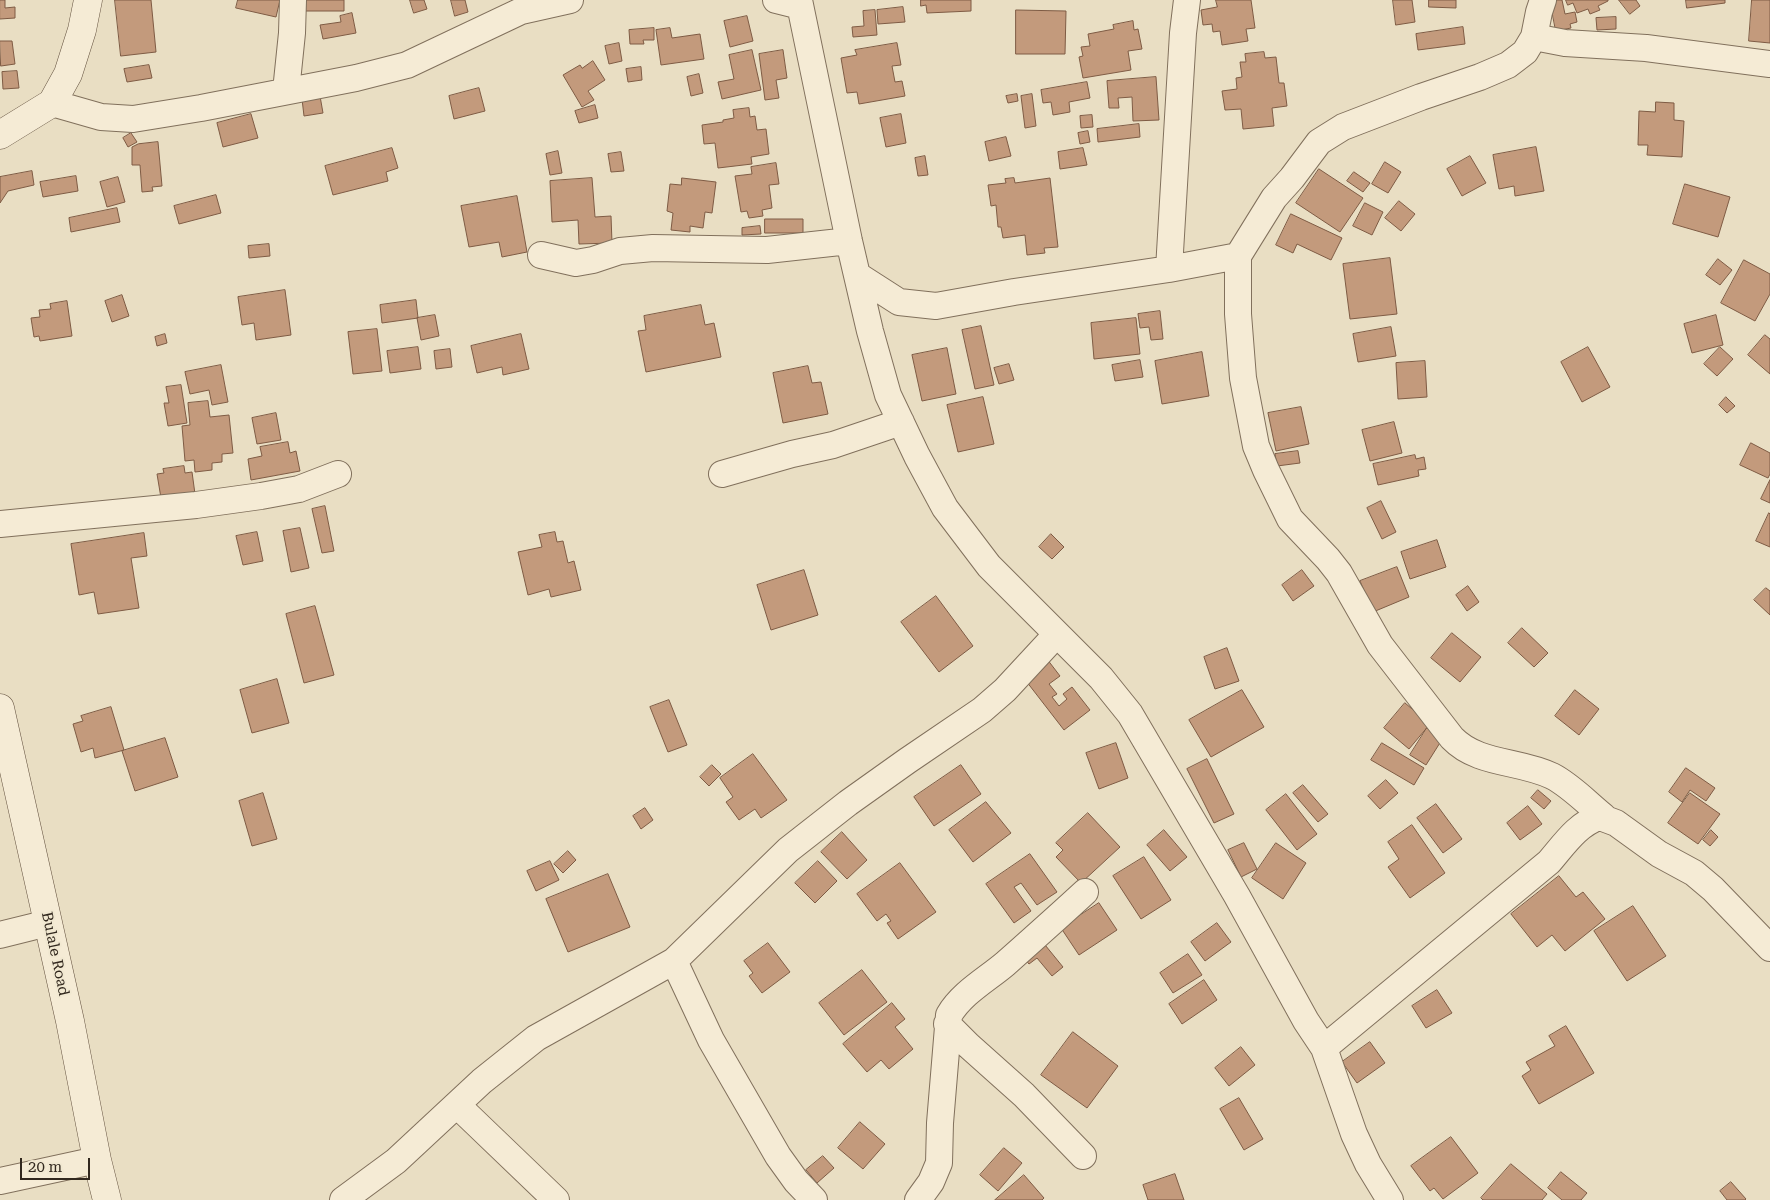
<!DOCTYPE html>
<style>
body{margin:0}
#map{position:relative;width:1770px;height:1200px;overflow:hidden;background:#e9dec3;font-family:"Roboto Serif",serif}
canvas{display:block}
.scale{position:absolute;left:20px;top:1158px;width:70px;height:22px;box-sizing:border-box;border:2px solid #32281e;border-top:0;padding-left:6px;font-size:15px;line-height:18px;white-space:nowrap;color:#32281e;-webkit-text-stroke:4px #f1e8d1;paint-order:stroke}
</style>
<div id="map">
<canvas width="1770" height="1200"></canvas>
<div class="scale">20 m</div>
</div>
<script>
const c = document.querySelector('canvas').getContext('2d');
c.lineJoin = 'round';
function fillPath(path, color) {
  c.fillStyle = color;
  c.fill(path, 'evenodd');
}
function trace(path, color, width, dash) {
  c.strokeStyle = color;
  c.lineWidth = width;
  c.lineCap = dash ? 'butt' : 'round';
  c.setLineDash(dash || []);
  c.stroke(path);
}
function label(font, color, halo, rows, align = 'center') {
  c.font = font + ' "Roboto Serif",serif';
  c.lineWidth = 4;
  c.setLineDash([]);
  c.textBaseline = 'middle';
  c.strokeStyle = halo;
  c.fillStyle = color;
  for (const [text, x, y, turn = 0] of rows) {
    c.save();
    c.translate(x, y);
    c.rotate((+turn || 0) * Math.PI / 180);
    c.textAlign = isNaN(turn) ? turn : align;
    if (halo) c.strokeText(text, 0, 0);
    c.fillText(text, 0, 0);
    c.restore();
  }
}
const building = new Path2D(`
 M0,0H5V8L15,7V18L0,19Z
 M115,0H151L156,52L121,56Z
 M238,0H280L276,17L236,8Z
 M301,0H344V11H301Z
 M410,0H424L427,9L414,13Z
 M451,0H465L468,12L455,16Z
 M921,0H971V11L927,13L926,5L921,6Z
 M1216,0H1251L1255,28L1246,29L1248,41L1222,45L1220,31L1213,32L1212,24L1203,25L1201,10L1217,7Z
 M1393,0H1412L1415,22L1396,25Z
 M1429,0H1456V8L1429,7Z
 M1550,0H1562L1565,14L1575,12L1577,22L1570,24L1571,28L1556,31Z
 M1566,0H1608V1L1598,6L1600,10L1590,14L1588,9L1577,13L1573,3L1568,5Z
 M1619,0H1636L1640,6L1630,14Z
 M1686,0H1725V3L1687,8Z
 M1752,0H1770V43L1749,41Z
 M903,7L905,22L878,24L877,10Z
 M875,10L877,35L853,37L852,27L864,26L863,11Z
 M1016,10L1066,11L1065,54H1016Z
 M352,13L356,33L323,39L320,25L341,22L340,16Z
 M747,16L753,41L730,47L724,21Z
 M1616,17V29L1597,30L1596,18Z
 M1133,21L1134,30L1138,29L1142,49L1128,51L1131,70L1083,78L1079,57L1083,56L1081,47L1090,46L1088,34L1114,29L1113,25Z
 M1463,27L1465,44L1418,50L1416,34Z
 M654,28V40H643L644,44H630L629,30Z
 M670,28L672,38L700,34L704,59L661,65L656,30Z
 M0,41H12L15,64L1,66Z
 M619,43L622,61L609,64L605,46Z
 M897,43L901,65L892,66L895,82L902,81L905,96L859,104L857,92L847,93L841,58L857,55L855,50Z
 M752,50L761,90L722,99L718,82L734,79L729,55Z
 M783,50L787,78L776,80L779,98L765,100L759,54Z
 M1264,52L1265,58L1276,57L1279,83H1284L1287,106L1272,108L1274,126L1243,129L1241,109L1225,110L1222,91L1237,89L1236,78L1242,77L1240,62H1246L1245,54Z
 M593,61L605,80L588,91L594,100L582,107L563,75L580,65L582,68Z
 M149,65L152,78L127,82L124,69Z
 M641,67L642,80L628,82L626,69Z
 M17,71L19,88L3,89L2,72Z
 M699,74L703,93L691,96L687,77Z
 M1156,77L1159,120L1133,121L1132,97L1118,98L1119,108H1109L1107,81Z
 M1087,82L1090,98L1069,102L1070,112L1053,115L1051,102L1043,103L1041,90Z
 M479,88L485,111L454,119L449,96Z
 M1017,94L1018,101L1008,103L1006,96Z
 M1032,94L1036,126L1025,128L1021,96Z
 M320,96L323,113L304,116L302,99Z
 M1656,102L1674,103V120L1684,121L1682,157L1647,155L1648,145H1638L1639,111L1655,112Z
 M595,105L598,118L579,123L575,111Z
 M749,108L750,117L755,116L757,130L766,129L769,154L751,157L752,164L718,168L715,143L704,144L702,125L723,122V120L734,118L733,110Z
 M251,114L258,138L223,147L217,123Z
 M901,114L906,143L886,147L880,118Z
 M1092,115L1093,127L1081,128L1080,116Z
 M1139,124L1140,137L1098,142L1097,129Z
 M1088,131L1090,142L1080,144L1078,133Z
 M131,133L137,142L128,147L123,138Z
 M1006,137L1011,156L989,161L985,142Z
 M158,142L162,186L152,187L153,191L142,192L140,165H132V147L138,144Z
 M1536,147L1544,191L1515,196L1514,186L1499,189L1493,155Z
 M392,148L398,168L386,172L388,181L333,195L325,166Z
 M1083,148L1087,165L1060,169L1058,152Z
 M558,151L562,173L550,175L546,154Z
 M621,152L624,171L611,172L608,154Z
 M925,156L928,175L918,176L915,158Z
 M1470,156L1486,183L1462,196L1447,169Z
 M1385,162L1401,172L1388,193L1372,184Z
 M776,163L779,184L769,185L772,208L762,210L763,216L749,218L747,211L741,212L735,176L752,174L751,167Z
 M1319,169L1363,198L1340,232L1296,203Z
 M32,171L34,185L8,191L0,203V177Z
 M1354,172L1370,183L1363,192L1347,181Z
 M76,176L78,191L43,197L40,182Z
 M118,177L125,202L107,207L100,182Z
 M592,178L595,217L611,216L612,243L579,244L578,220L552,222L550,181Z
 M682,178L716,182L712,213L705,212L703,228L690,226V232L671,230L673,213L667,211L670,184L681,185Z
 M1014,178L1015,183L1050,178L1058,247L1044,248L1045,253L1027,255L1025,235L1003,238L1001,227H998L996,205L991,206L988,185L1006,183L1005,179Z
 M1685,184L1730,197L1718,237L1673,224Z
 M216,195L221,213L179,224L174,206Z
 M517,196L527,252L502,257L499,242L469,247L461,206Z
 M1399,201L1415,214L1401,231L1385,218Z
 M1365,203L1383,212L1372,235L1353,226Z
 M117,208L120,222L71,232L69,218Z
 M1291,214L1342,238L1331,260L1297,244L1293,253L1276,245Z
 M765,219H803V233H765Z
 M760,226L761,234L742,235V228Z
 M269,244L270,256L249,258L248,246Z
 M1390,258L1397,314L1350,319L1343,264Z
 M1718,259L1732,270L1720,285L1706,275Z
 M1744,260L1770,274V294L1755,321L1721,303Z
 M285,290L291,335L256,340L254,323L242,325L238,297Z
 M122,295L129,316L112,322L105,301Z
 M416,300L418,318L382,323L380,305Z
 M67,301L72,336L40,341L39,336L34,337L31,318L40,317L39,310L51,309L50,304Z
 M701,305L705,325L714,323L721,357L646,372L638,331L646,330L644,316Z
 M1160,311L1163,339L1151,340L1149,327L1140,328L1138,314Z
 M435,315L439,336L421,340L417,318Z
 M1716,315L1723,345L1692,353L1684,324Z
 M1136,318L1140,354L1094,359L1091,323Z
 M981,326L994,385L975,389L962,330Z
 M1391,327L1396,356L1358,362L1353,334Z
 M377,329L382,371L353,374L348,332Z
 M165,334L167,343L157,346L155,337Z
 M521,334L529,369L503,375L502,367L477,373L471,346Z
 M1765,335L1770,339V374L1748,355Z
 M418,347L421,369L390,373L387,351Z
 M1588,347L1610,387L1582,402L1561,362Z
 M1720,347L1733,359L1717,376L1704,364Z
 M947,348L956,394L922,401L912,355Z
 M450,349L452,367L436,369L434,351Z
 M1202,352L1209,396L1162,404L1155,361Z
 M1140,360L1143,377L1115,381L1112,365Z
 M1425,361L1427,397L1398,399L1396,363Z
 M1009,364L1014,380L999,384L994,368Z
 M221,365L228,402L212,405L209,390L190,394L185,372Z
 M808,366L812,383L821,382L828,414L783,423L773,373Z
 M181,385L187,423L168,426L164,403H169L166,387Z
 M983,397L994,444L958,452L947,405Z
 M1726,397L1735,406L1727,413L1719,405Z
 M208,401L210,417L229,415L233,453L222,454V462L212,463V470L195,472L194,460L185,461L182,426L190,425L188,403Z
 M1301,407L1309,444L1276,451L1268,413Z
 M276,413L281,440L257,444L252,418Z
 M1394,422L1402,453L1370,461L1362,430Z
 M288,442L290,453L296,451L300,471L251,480L248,459L262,456L260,447Z
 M1751,443L1770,453V474L1768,478L1740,465Z
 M1298,451L1300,463L1277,466L1275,454Z
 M1415,455L1416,459L1424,457L1426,469L1418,470L1419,476L1378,485L1373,464Z
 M184,466L185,473L192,472L195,494L161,498L157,474L164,473L163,469Z
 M1770,480V503L1761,499Z
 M1381,501L1396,532L1382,539L1367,508Z
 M325,506L334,551L322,553L312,509Z
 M1769,513L1770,514V547L1756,541Z
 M300,528L309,568L291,572L283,531Z
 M257,532L263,561L243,565L236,536Z
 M555,532L557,542L563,541L568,563L574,561L581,590L551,597L549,589L528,595L518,552L542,547L539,535Z
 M144,533L147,556L131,558L139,608L98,614L94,592L79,595L71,544Z
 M1051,534L1064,547L1052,559L1039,547Z
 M1437,540L1446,567L1410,579L1401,552Z
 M1397,567L1409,597L1373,612L1360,581Z
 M804,570L818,615L771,630L757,585Z
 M1302,570L1314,586L1293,601L1282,585Z
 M1468,586L1479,602L1467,611L1456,595Z
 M1766,588L1770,591V615L1754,600Z
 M936,596L973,646L939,672L901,622Z
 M315,606L334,675L304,683L286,614Z
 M1522,628L1548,653L1534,667L1508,643Z
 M1452,633L1481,657L1460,682L1431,658Z
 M1227,648L1239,681L1215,689L1204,657Z
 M1047,659L1060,676L1049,684L1057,694L1052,697L1059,706L1067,699L1063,694L1072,687L1090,710L1064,730L1023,677Z
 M277,679L289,723L252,733L240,690Z
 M1242,690L1264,727L1211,757L1189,720Z
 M1575,690L1599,709L1579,735L1555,716Z
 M669,700L687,745L668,752L650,707Z
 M1405,703L1430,724L1409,749L1384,728Z
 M111,707L124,750L95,758L93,748L81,752L73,724L83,721L81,716Z
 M1427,728L1443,738L1426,765L1410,755Z
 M165,738L178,777L135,791L122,751Z
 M1116,743L1128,778L1099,789L1086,753Z
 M1382,743L1424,768L1414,785L1371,760Z
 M753,754L787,800L761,818L755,809L739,820L726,802L733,797L720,778Z
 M1207,759L1234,814L1214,823L1187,769Z
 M712,765L721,774L709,786L700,777Z
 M961,765L981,794L934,826L914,797Z
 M1686,768L1715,788L1706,801L1690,790L1682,802L1669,792Z
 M1386,780L1398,793L1380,809L1368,796Z
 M1303,785L1328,814L1318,822L1293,793Z
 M1538,790L1551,801L1544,809L1531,798Z
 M263,793L277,839L252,846L239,801Z
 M1690,793L1720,814L1698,844L1668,823Z
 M1286,794L1317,834L1297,850L1266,810Z
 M986,802L1011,833L973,862L949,830Z
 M1436,804L1462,839L1443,853L1417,818Z
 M1528,806L1542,824L1520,840L1507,823Z
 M645,808L653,820L641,829L633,816Z
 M1088,813L1120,847L1081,883L1056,857L1063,850L1056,843Z
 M1412,825L1445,873L1410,898L1388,867L1399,859L1388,842Z
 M1164,830L1187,857L1170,871L1147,845Z
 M1711,830L1718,837L1710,846L1703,840Z
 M842,832L867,860L847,879L821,852Z
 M1244,843L1257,869L1241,877L1228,850Z
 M1276,843L1306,863L1283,899L1252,878Z
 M568,851L576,860L563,873L554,864Z
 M1030,854L1057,892L1037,905L1021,883L1014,887L1031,911L1014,923L986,884Z
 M1144,857L1171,900L1141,919L1113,876Z
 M550,861L559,880L536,891L527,871Z
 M818,861L837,881L815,903L795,883Z
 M900,863L936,912L898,939L887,923L891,921L886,914L877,921L857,894Z
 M608,874L630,927L568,952L546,899Z
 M1559,876L1576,897L1583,892L1605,919L1565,951L1552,935L1537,947L1511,914Z
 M1099,903L1117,930L1079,955L1061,928Z
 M1633,906L1666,956L1627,981L1594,931Z
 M1217,923L1231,942L1205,961L1191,942Z
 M1041,940L1063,967L1052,976L1037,958L1029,964L1022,956Z
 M768,943L790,972L762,993L749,976L753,973L744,961Z
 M1188,954L1202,975L1173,993L1160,973Z
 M862,970L887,1002L844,1035L819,1003Z
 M1204,980L1217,1000L1182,1024L1169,1004Z
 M1437,990L1452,1013L1426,1028L1412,1006Z
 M892,1003L905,1019L895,1027L913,1049L889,1069L881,1060L867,1072L843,1044Z
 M1566,1026L1594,1073L1539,1104L1522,1076L1531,1070L1526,1062L1555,1046L1549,1036Z
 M1073,1032L1118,1066L1087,1108L1041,1075Z
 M1370,1042L1385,1063L1357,1083L1342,1062Z
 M1241,1047L1255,1065L1229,1086L1215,1068Z
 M1239,1098L1263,1139L1244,1150L1220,1109Z
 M860,1122L885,1144L863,1169L838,1148Z
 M1451,1137L1478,1173L1443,1199L1434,1188L1430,1191L1411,1166Z
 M1004,1148L1022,1163L998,1191L980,1175Z
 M823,1156L834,1168L817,1183L806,1170Z
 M1511,1164L1547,1194L1542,1200H1483L1481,1198Z
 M1561,1172L1587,1193L1581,1200H1562L1548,1188Z
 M1175,1174L1184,1200H1148L1143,1185Z
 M1024,1175L1044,1198L1042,1200H995Z
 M1731,1182L1746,1199L1745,1200H1727L1720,1191Z`);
fillPath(building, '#c39a7c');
trace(building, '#7e5b44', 1);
const street = new Path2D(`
 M776,0L800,6
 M799,0L849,241L870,331L888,395L917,456L945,508L989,566L1101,678L1130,714L1237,896L1306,1021L1324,1048L1354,1134L1368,1164L1390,1200
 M1543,0L1539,12L1534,37L1525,52L1508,65L1480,77L1421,97L1343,127L1319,142L1292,178L1274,198L1238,256V314L1243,378L1256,446L1266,470L1290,519L1328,559L1339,573L1380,645L1452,738C1478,765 1519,760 1552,776C1570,785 1587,803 1603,816
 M1534,37L1565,43L1646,48L1770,64
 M286,91L292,33L293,0
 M52,103L101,117L133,119L201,108L356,78L407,65L521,11L570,0
 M541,255L576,263L593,260L620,251L653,248L767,250L849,241
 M1169,269L1183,33L1187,0
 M857,275L899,302L936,306L1014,292L1169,269L1238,256
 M722,474L792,454L833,445L901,422
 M0,524L196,505L261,496L299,489L338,474
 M0,935L48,923
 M674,961L711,1040L778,1156L796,1181L814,1200
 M947,1024L968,1045L1024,1095L1083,1156
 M1324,1048L1549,862C1563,846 1578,823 1600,817L1616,823L1659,854L1694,873L1713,889L1770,948
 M457,1105L556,1200
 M0,1181L97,1160
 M343,1200L396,1161L482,1081L536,1038L674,961L788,850L848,803L907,761L982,710L1005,690L1056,635
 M918,1200L931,1182L939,1163L940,1123L949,1015C962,993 986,980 1005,964C1032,940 1059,916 1085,892`);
const secondary = new Path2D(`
 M0,135L52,103L68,74L82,30L88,0
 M0,708L70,1021L97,1160L107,1200`);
trace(street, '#81705c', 28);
trace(secondary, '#63513f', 29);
trace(street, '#f5ebd5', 26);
trace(secondary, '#f5ebd5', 28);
label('15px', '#32281e', '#f1e8d1', [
 ["Bulale Road",55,954,78]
]);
</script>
